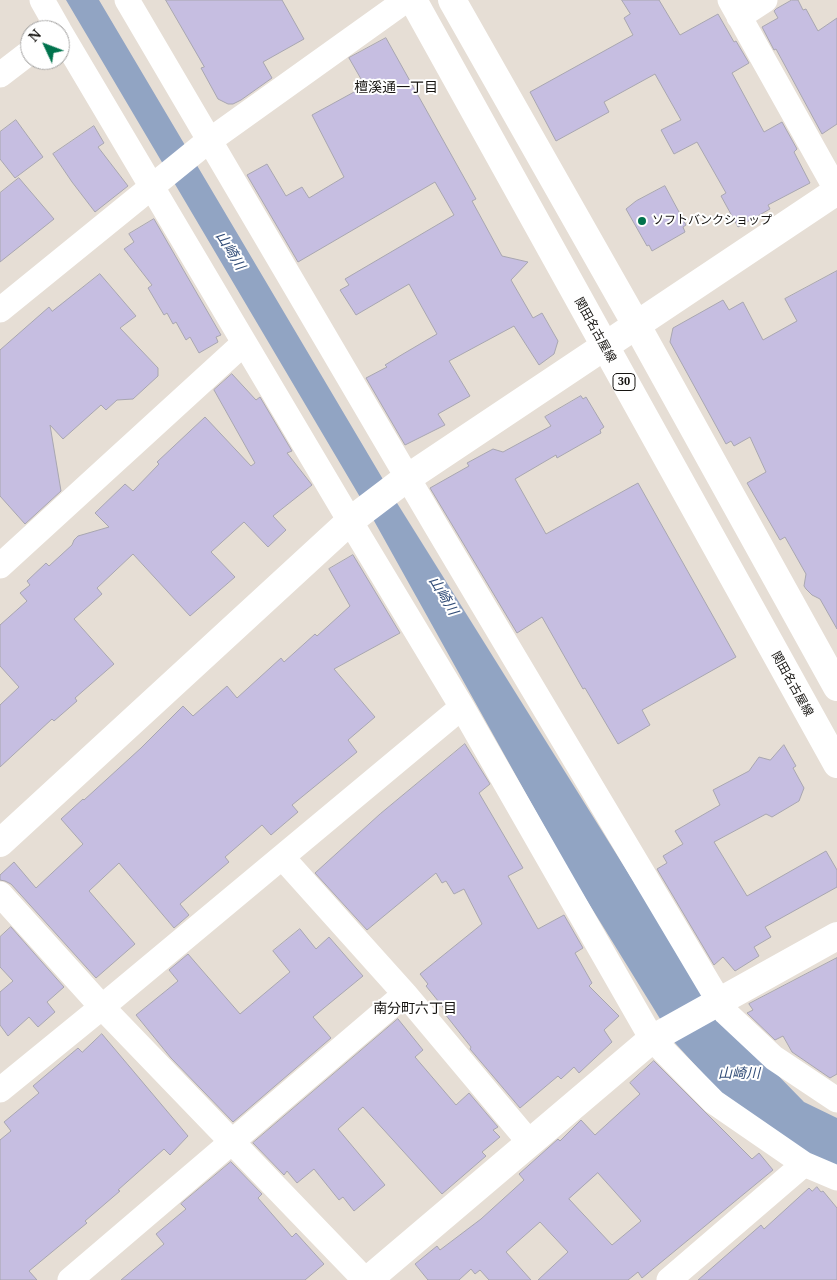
<!DOCTYPE html>
<meta charset="utf-8">
<style>
body{margin:0}
#map{position:relative;width:837px;height:1280px;overflow:hidden;background:#e6ded5;font-family:"Noto Serif",serif}
canvas{display:block}
.north{position:absolute;left:20px;top:20px;width:50px;height:50px;box-sizing:border-box;background:#fff;border:1px solid #a2a1a0;border-radius:50%;rotate:313deg;font-size:14px;font-weight:700;line-height:20px;text-align:center;color:#161411}
.north::after{content:'';display:block;margin:auto;width:18px;height:22px;background:#01734d;clip-path:polygon(50% 0,100% 100%,50% 72%,0 100%)}
</style>
<div id="map">
<canvas width="837" height="1280"></canvas>
<div class="north">N</div>
</div>
<script>
const c = document.querySelector('canvas').getContext('2d');
c.lineJoin = 'round';
function fillPath(path, color) {
  c.fillStyle = color;
  c.fill(path, 'evenodd');
}
function trace(path, color, width, dash) {
  c.strokeStyle = color;
  c.lineWidth = width;
  c.lineCap = dash ? 'butt' : 'round';
  c.setLineDash(dash || []);
  c.stroke(path);
}
function label(font, color, halo, rows, align = 'center') {
  c.font = font + ' "Noto Serif","Noto Sans JP",serif';
  c.lineWidth = 4;
  c.setLineDash([]);
  c.textBaseline = 'middle';
  c.strokeStyle = halo;
  c.fillStyle = color;
  for (const [text, x, y, turn = 0] of rows) {
    c.save();
    c.translate(x, y);
    c.rotate((+turn || 0) * Math.PI / 180);
    c.textAlign = isNaN(turn) ? turn : align;
    if (halo) c.strokeText(text, 0, 0);
    c.fillText(text, 0, 0);
    c.restore();
  }
}
fillPath(new Path2D(`
 M66,0H99L397,503L627,871L719,1015L804,1102L837,1118V1167L817,1160L729,1102L675,1043L573,878L373,519Z`), '#91a4c3');
const building = new Path2D(`
 M166,0H282L304,39L263,62L272,78L241,100L233,104H228L218,99L201,68L204,67Z
 M622,0H659L680,35L718,14L734,42L736,41L749,63L732,73L764,132L782,122L797,149L794,152L810,183L768,205L770,209L738,227L721,196L726,193L697,142L674,154L661,130L681,120L655,74L604,102L609,112L556,141L530,92L633,35L624,18L630,14Z
 M792,0H798L803,10L806,9L818,31L837,18V124L822,134L776,49L774,50L762,27L778,18L774,11L776,9Z
 M386,38L476,199L472,201L502,256L528,262L511,280L533,318L542,313L558,341L554,354L539,365L514,326L449,361L470,396L438,414L445,425L405,445L366,378L387,367L385,365L403,354L437,334L409,284L356,315L340,290L349,285L345,279L454,215L435,182L298,262L247,175L267,164L286,196L302,187L309,198L344,177L312,115L365,86L349,58Z
 M16,120L43,157L15,178L0,159V132Z
 M94,126L104,143L98,147L128,186L95,212L72,182L53,154Z
 M19,178L54,219L0,262V193Z
 M665,186L686,225L683,227L685,232L652,251L649,245L647,246L626,209L636,201Z
 M154,219L221,335L216,337L218,342L199,353L190,337L186,340L176,322L173,324L167,313L164,315L148,288L152,285L124,249L134,242L129,234Z
 M837,271V629L820,599L812,595L806,589L804,586L806,574L785,537L780,540L747,483L766,472L750,437L734,446L731,441L726,444L670,342L673,328L723,300L729,310L743,302L763,340L797,321L785,299Z
 M100,274L136,316L120,328L158,368V376L133,399L117,400L106,410L101,405L63,439L50,425L61,491L25,524L0,496V350L49,307L52,311Z
 M232,374L256,400L260,397L292,451L287,453L312,485L273,516L286,530L268,547L244,522L211,552L235,577L190,616L133,554L97,588L102,594L74,619L114,664L75,698L77,701L54,721L52,719L0,767V705L19,687L0,666V625L27,601L20,593L30,585L27,581L46,563L49,566L72,545L74,540L78,536L109,527L95,513L125,484L133,491L159,464L157,462L205,417L251,466L255,463L214,390Z
 M581,396L583,399L586,397L604,427L600,430L601,433L557,458L556,455L515,479L546,534L638,483L736,657L642,710L650,725L618,744L585,688L583,689L542,617L517,633L430,488L469,466L467,463L493,449L503,452L551,426L545,417Z
 M353,555L400,633L334,669L375,717L348,740L357,752L292,805L298,812L271,835L262,825L225,857L229,862L180,904L189,915L174,928L119,863L89,891L135,944L96,978L11,884L5,881L0,880V875L14,862L36,888L83,844L61,819L83,799L84,800L141,748L183,706L193,716L227,686L237,698L281,658L284,662L315,634L317,636L350,606L329,569Z
 M465,744L490,784L479,793L523,868L508,876L538,929L564,915L583,948L575,953L592,983L589,986L619,1016L604,1030L612,1042L579,1073L574,1067L561,1079L558,1076L520,1108L470,1049L471,1047L445,1014L447,1012L426,986L428,984L420,974L482,924L464,889L454,894L446,881L442,883L436,873L367,930L315,873L380,814Z
 M784,745L796,766L793,768L804,788L799,801L772,817L766,814L714,842L747,896L826,851L837,870V887L765,927L771,937L754,947L759,956L735,971L723,957L714,965L657,869L667,863L663,856L683,844L675,831L720,805L713,790L749,771L759,757L770,760Z
 M11,927L64,987L47,1002L55,1012L38,1027L29,1017L8,1036L0,1025V992L13,981L0,967V937Z
 M300,929L316,949L329,937L363,976L313,1017L331,1038L233,1122L171,1058L136,1015L178,981L169,970L188,954L240,1014L290,972L273,951Z
 M837,958V1074L830,1078L792,1052L783,1036L775,1040L747,1013L753,1010L749,1004Z
 M398,1019L423,1050L415,1057L456,1105L469,1093L498,1127L493,1130L500,1137L482,1152L486,1156L442,1194L363,1107L338,1129L385,1185L354,1211L343,1197L339,1200L314,1169L297,1183L287,1171L284,1175L253,1143Z
 M102,1034L188,1136L170,1155L164,1149L118,1190L120,1191L85,1221L87,1223L29,1271L37,1280H0V1140L11,1131L4,1122L39,1093L33,1086L78,1048L82,1052Z
 M654,1061L752,1159L759,1153L773,1170L642,1278L638,1272L628,1280H538L568,1252L540,1222L506,1252L531,1280H489L480,1270L475,1274L471,1269L459,1280H428L415,1264L437,1246L440,1250L481,1219L524,1180L519,1174L558,1139L560,1141L581,1120L595,1135L640,1094L630,1083ZM598,1173L641,1221L612,1245L569,1199Z
 M231,1162L262,1194L258,1198L292,1237L296,1233L324,1264L305,1280H121L164,1244L156,1234L186,1209L181,1204Z
 M817,1187L821,1192L823,1191L837,1208V1280H698L761,1225L764,1229L809,1188L812,1191Z`);
fillPath(building, '#c6bee1');
trace(building, '#a8a6b0', 1);
trace(new Path2D(`
 M42,0L59,30
 M127,0L436,526L726,1013L774,1058L837,1100
 M730,0L837,191
 M739,17L765,0
 M60,32L350,521L462,707L652,1039L714,1102L804,1164L837,1178
 M0,75L30,52
 M0,310L202,146L406,0
 M0,566L244,343
 M282,857L405,994L530,1143
 M0,894L102,1007L365,1280
 M0,1090L102,1007L462,707
 M70,1280L405,994
 M669,1280L804,1164`), '#fff', 25);
trace(new Path2D(`
 M0,843L350,521L400,483L837,191
 M368,1280L652,1039L837,936`), '#fff', 28);
trace(new Path2D(`
 M413,0L837,764
 M452,0L637,326L837,687`), '#fff', 28);
for (const [x, y, r, color] of [
 [642,221,5,"#01734d"]
]) {
  const dot = new Path2D();
  dot.arc(x, y, r, 0, 2 * Math.PI);
  c.fillStyle = color;
  c.fill(dot);
  trace(dot, '#fff', 2);
}
for (const [x, y, w] of [
 [624,382,22]
]) {
  const box = new Path2D();
  box.roundRect(x - w / 2, y - 8.5, w, 17, 4);
  c.fillStyle = '#fff';
  c.fill(box);
  trace(box, '#161411', 1);
}
label('bold 11px', '#161411', null, [
 ["30",624,382]
]);
label('12px', '#161411', '#fff', [
 ["ソフトバンクショップ",652,221]
], 'left');
label('12px', '#161411', '#fff', [
 ["関田名古屋線",595,330,61],
 ["関田名古屋線",792,684,61]
]);
label('14px', '#161411', '#fff', [
 ["檀溪通一丁目",396,88],
 ["南分町六丁目",415,1009]
]);
label('italic 14px', '#324d78', '#fff', [
 ["山崎川",230,251,58],
 ["山崎川",443,596,59],
 ["山崎川",739,1074]
]);
</script>
